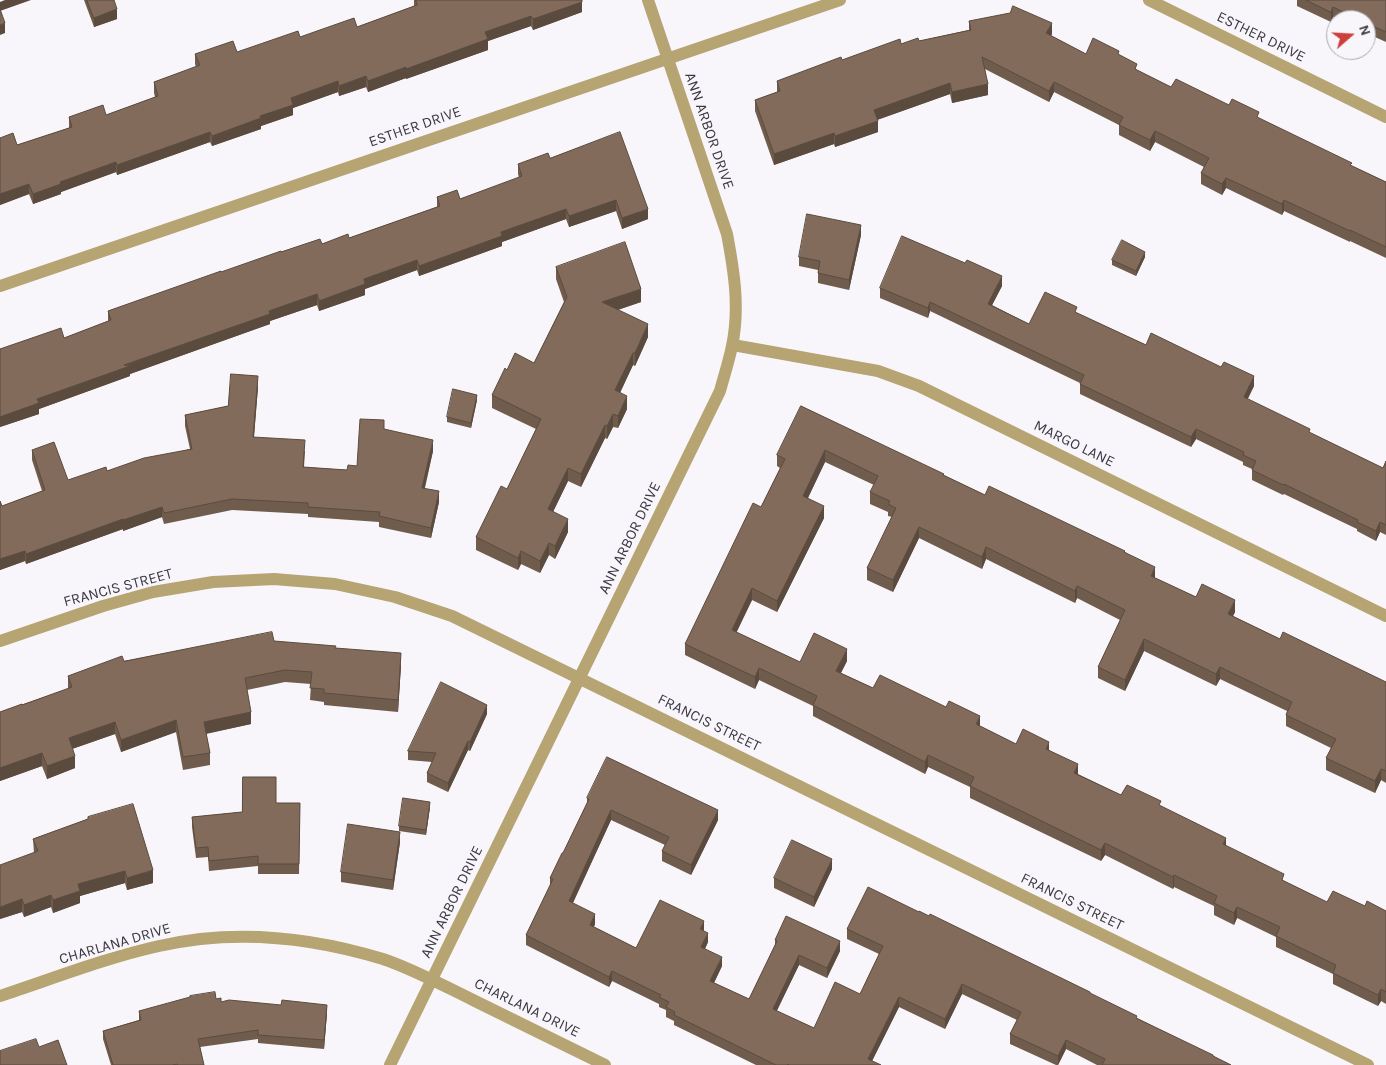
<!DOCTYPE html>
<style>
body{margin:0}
#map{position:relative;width:1386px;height:1065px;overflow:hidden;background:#f8f6fb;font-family:Karla,sans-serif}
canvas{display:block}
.north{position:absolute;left:1326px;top:10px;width:50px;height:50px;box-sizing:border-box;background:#f8f6fb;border:1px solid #adaab1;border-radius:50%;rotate:71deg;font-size:14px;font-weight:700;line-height:20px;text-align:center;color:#3c3742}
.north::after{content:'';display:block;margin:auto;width:18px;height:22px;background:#cd3f3b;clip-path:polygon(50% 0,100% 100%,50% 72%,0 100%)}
</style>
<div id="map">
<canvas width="1386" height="1065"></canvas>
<div class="north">N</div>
</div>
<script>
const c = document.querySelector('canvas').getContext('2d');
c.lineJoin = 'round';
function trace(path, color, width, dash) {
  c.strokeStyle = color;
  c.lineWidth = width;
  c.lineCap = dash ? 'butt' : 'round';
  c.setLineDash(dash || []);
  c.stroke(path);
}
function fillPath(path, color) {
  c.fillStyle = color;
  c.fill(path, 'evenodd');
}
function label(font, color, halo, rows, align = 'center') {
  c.font = font + ' Karla,sans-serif';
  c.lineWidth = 5;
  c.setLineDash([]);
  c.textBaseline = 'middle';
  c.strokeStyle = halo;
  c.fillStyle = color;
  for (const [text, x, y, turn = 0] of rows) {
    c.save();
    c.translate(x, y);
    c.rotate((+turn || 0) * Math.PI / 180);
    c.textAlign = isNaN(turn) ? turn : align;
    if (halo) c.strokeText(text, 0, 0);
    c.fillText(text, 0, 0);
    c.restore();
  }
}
trace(new Path2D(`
 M1149,0L1386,117
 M0,286L840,0
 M733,345L878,371L919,386L1386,616
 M0,641L103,606L153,592L213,582L274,579L335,584L395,597L452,616L1368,1065
 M0,996C52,979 105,958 159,946C233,929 311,937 383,959C413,969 444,986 473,1000C517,1022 561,1043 605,1065
 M390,1065L720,391C724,376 729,361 732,346C740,308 734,271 727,234L648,0`), '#b7a473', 12);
fillPath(new Path2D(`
 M84,0H114L117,19L94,27Z
 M414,0H582V12L533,30L531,26L488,41V50L406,79V78L368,92L366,87L339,96L338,92L293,108V115L261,126V129L212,146L210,142L117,175L116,172L61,192V194L33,204L29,194L0,205V138L17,145L69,128V117L106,115L155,97L154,93V82L196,67L195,64V54L237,52L300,37L357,27L414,6Z
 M1297,0H1386V42L1366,33V20H1340L1333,17L1331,22L1297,6Z
 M969,21L1052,34L1051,36L1086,54L1119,55L1137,70L1171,87L1229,105L1259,118L1352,166L1386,182V258L1350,241V242L1284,211L1282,215L1226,188L1222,195L1201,184V173L1204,167L1155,142L1150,151L1119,135V125L1054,92L1049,102L985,69L988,95L952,103L950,94L877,120L878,132L835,147L834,144L774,165L755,111V100L777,92V81L842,60L901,44L919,41L969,30Z
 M550,158L648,219L622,229L616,211L569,227L566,219L502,242V246L419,276L417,270L365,289V295L319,311L317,305L270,321V324L130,374V376L39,409V414L0,427V349L64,338L108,321V311L281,252L349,238L437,207V197L460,199L519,178L518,174V164Z
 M861,235L849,290L818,283V270L799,266V257Z
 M1145,257L1136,276L1112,265V260Z
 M965,263L1002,286L992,305L1029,324L1077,313L1146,345L1254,386L1247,399L1310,433L1383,468L1386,461V535L1380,532L1376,541L1357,531V529L1284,494L1283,495L1252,480V469L1243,465V462L1196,439L1191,447L1080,394V383L930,311L928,318L880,298V288Z
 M556,267L641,302L618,310L648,337L635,366L633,365L620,393L627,409L618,428L613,427L607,439L605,438L581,487L568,481L553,512L568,532L555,559L549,555L540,573L521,564L518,570L476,550V537L507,489L536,429L492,408V395L507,370L534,363L564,302L556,279Z
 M258,387L254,437L305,451L304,467L347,470L357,466L384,429L433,451L425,488L439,502L431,538L379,527V522L308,517V514L232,510L164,524L162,517L123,531V529L26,564L25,561L0,570V501L2,506L42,491L32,460V450L68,480L107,471L190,449L185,426V415L228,406Z
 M477,400L471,428L447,422V417Z
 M801,406L985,495L1125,552L1155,578L1196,597L1235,612L1233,616L1280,639L1386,682V783L1381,780L1375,793L1326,770V758L1331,748L1286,726V715L1287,711L1220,679L1216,686L1144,651L1125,691L1098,678V667L1120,620L1077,598L1075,603L986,559L982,569L919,538L893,592L867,580V568L892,517L888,516V512L870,504V492L874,485L825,462L808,498L824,518L777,612L752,600L736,632L800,662L847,661L841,673L873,688L980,726L1016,744L1049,750L1078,774L1121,795L1161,806L1284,881L1327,902L1365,906L1386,911V1004L1381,1001L1378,1006L1333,984V974L1276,947V937L1237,918L1234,925L1214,915V906L1174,887L1173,889L1105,855L1101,861L970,798V787L928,767L925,774L813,716V706L759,680L755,689L685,655V644L761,507L780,468L777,466V455Z
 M274,641L336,648L401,665L398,712L324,705V702L310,700L311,684L285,682L247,690L251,724L206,734L210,753V765L183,770L176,732L121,752L115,734L72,749L75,768L47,779L42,766L0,781V712L68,689V676L124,661Z
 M487,714L470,751L468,750L448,792L427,782V773L432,762L408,760V751Z
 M587,798L718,820L691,875L662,861V851L665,845L611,820L573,903L595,924L594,927L636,948L704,931L708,942L705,949L722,966L714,983L749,999L775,946V940L840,951L827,978L799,965L776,1011L814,1028L860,994L879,954L847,939V929L919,912L1090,994L1137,1018L1231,1065H1097L1066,1049L1058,1065H1056L1010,1044V1034L1017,1020L962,994L945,1029L899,1007L872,1061L881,1065H756L674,1025V1021L666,1017V1010L659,1007V1004L612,981L609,987L526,945V935L550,886V878L563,853L587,803Z
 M276,803H300L299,874H258V866L209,871L208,857L196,858L192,827V817L242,812Z
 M430,807L426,835L399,831V826Z
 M88,817L153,883L127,890L125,883L80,896V903L53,913L51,907L24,917L22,912L0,919L34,853L33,839L88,819Z
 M400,842L393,890L341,882V872Z
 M832,869L814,907L774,888V878Z
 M216,999L221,1002L327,1013L324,1049L258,1043V1039L200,1047L204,1065H111L103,1039V1031L139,1020V1011Z`), '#705c4d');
fillPath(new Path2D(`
 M5,0H31L0,11V2Z
 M582,2V12L533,30V19Z
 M1333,7V17L1331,22V12Z
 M117,9V19L94,27V18Z
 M531,16V26L488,41V50L406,79V69L485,32Z
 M5,23V33L0,35V25Z
 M1052,23V34L1046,44V33Z
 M406,67V78L368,92V81Z
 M366,76V87L339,96V86Z
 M338,81V92L293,108V115L261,126V129L212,146V136L260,116L291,98Z
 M1054,82V92L1049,102V91Z
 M950,83V94L874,121V110Z
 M988,84V95L952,103V92Z
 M878,121V132L835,147V136Z
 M1155,131V142L1150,151V140Z
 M210,132V142L117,175V165Z
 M834,133V144L774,165V154Z
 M116,162V172L61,192V194L33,204V194L60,182Z
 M1226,178V188L1222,195V184Z
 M29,184V194L0,205V194Z
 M616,200V211L569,227V216Z
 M1284,200V211L1282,215V204Z
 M566,209V219L502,242V246L419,276V266L501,232Z
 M648,209V219L622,229V218Z
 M861,225V235L849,290V280Z
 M1145,252V257L1136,276V271Z
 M417,260V270L365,289V295L319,311V301L364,279Z
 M1002,276V286L988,313V304Z
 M641,289V302L602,315V302Z
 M317,294V305L270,321V324L130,374V376L39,409V414L0,427V417L37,399L269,311Z
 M930,302V311L928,318V308Z
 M648,324V337L635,366V353Z
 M633,353V365L615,403V390Z
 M258,376V387L253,448V437Z
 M1254,376V386L1244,407V397Z
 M477,395V400L471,428V423Z
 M627,396V409L618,428V416Z
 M613,414V427L607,439V426Z
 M605,425V438L581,487V474Z
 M1196,429V439L1191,447V437Z
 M433,440V451L422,498V488Z
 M825,450V462L803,508V496Z
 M568,468V481L548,522V509Z
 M439,491V502L431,538V528Z
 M824,506V518L777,612V601Z
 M162,507V517L123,531V520Z
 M123,519V529L26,564V554Z
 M568,519V532L555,559V546Z
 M1380,522V532L1376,541V531Z
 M919,527V538L893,592V580Z
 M549,543V555L540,573V561Z
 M986,547V559L982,569V557Z
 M25,551V561L0,570V559Z
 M521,551V564L518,570V558Z
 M1155,567V578L1151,576Z
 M1077,586V598L1075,603V591Z
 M752,588V600L732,642V630Z
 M1235,600V612L1228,626V614Z
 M1144,639V651L1125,691V680Z
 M847,649V661L836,682V671Z
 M401,653V665L398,712V700Z
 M1220,667V679L1216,686V674Z
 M759,668V680L755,689V677Z
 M487,705V714L470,751V742Z
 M251,712V724L204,734V722Z
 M980,716V728L976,724Z
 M176,720V732L121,752V740Z
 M115,722V734L69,750V738Z
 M468,741V750L448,792V783Z
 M1049,742V753L1046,749Z
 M42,753V766L0,781V768Z
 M928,755V767L925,774V762Z
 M75,756V768L47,779V766Z
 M1078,764V776L1074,773Z
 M1381,769V780L1375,793V781Z
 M430,802V807L426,835V830Z
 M611,810V820L569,911V901Z
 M718,810V820L691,875V865Z
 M400,832V842L393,890V880Z
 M1226,838V850L1223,844Z
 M1105,843V855L1101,861V850Z
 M832,859V869L814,907V897Z
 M153,870V883L127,890V878Z
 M125,871V883L80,896V903L53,913V900L78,884Z
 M1174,875V887L1173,889V877Z
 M51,895V907L24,917V905Z
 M22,899V912L0,919V907Z
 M1237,907V918L1234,925V913Z
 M595,914V924L590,935V925Z
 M704,921V931L700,929Z
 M708,933V942L701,957V947Z
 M840,941V951L827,978V968Z
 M799,955V965L773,1019V1009Z
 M722,957V966L710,991V981Z
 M612,971V981L609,987V977Z
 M962,984V994L945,1029V1019Z
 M1381,989V1001L1378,1006V995Z
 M899,997V1007L870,1065L868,1059Z
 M327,1005V1013L324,1049V1040Z
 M1066,1040V1049L1058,1065V1056Z`), '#5b4b3f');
const building = new Path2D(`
 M87,0H114L117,9L94,18Z
 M416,0H582V2L533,19L531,16L485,32L488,39L406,69V67L368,81L366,76L339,86L338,81L291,98L293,105L260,116L261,118L212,136L210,132L117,165L116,162L60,182L61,184L33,194L29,184L0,194V138L13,133L17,145L72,127L69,117L103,105L106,115L158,96L154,82L200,65L195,54L233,41L237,52L298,31L300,37L354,18L357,27L417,5Z
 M1306,0H1386V32L1366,23V20H1360L1333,7L1331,12Z
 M1013,6L1052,23L1046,33L1086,54L1093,38L1119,51L1118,54L1137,64L1135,69L1171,87L1176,79L1229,105L1232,99L1259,112L1257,117L1352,163L1350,165L1386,182V247L1350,230V231L1284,200L1282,204L1226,178L1222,184L1201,173L1209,158L1155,131L1150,140L1119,125L1123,117L1054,82L1049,91L982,57L988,84L952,92L950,83L874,110L878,121L835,136L834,133L774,154L755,100L780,91L777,81L841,57L842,60L900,39L901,44L918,38L919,41L971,30L969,21L1010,13Z
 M0,9L5,23L0,25Z
 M620,132L648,209L622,218L616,200L569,216L566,209L501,232L502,236L419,266L417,260L364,279L365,284L319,301L317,294L269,311L270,314L124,365L130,366L37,399L39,403L0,417V349L61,328L64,338L111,320L108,311L221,271V272L281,251V252L320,239L322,244L348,234L349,238L440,206L437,197L457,190L460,199L522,176L518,164L548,153L550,158Z
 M807,214L861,225L849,280L818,273L820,261L799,257Z
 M902,236L965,263L967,260L1002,276L988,304L1029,324L1045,292L1077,307L1075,312L1146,345L1151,333L1221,367L1224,362L1254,376L1244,397L1310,429L1309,432L1383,468L1386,461V525L1380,522L1376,531L1357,522L1358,520L1284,484L1283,485L1252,470L1256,461L1243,455L1244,452L1196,429L1191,437L1080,384L1084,375L930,302L928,308L880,288Z
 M1122,240L1145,252L1136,271L1112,260Z
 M625,242L641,289L602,302L648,324L635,353H633L615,390L627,396L618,416L613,414L607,426L605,425L581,474L568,468L548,509L568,519L555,546L549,543L540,561L521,551L518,558L476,537L501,486L507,489L541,419L492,395L505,368L507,370L515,353L534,363L567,297L556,267Z
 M231,374L258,376L253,437L305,440L303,467L347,470L348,465L357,466L360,419L384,420V429L433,440L422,488L439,491L431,528L379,516L380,512L308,507V503L232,499L164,513L162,507L123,520V519L26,554L25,551L0,559V501L2,506L45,490L32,450L54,442L68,480L106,467L107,471L144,458L192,449L185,415L228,406Z
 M453,389L477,395L471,423L447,417Z
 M801,406L944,474L943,475L985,495L989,486L1125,551L1124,552L1155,567L1151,576L1196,597L1202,584L1235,600L1228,614L1280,639L1283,632L1386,682V771L1381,769L1375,781L1326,758L1336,739L1286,715L1292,702L1220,667L1216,674L1144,639L1125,680L1098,667L1125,610L1077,586L1075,591L986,547L982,557L919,527L893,580L867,568L896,508L888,504L890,501L870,492L878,476L825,450L803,496L824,506L777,601L752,588L732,630L800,662L814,633L847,649L836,671L873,688L880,675L946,707L949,701L980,716L976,724L1016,744L1023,729L1049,742L1046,749L1078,764L1074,773L1121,795L1127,785L1161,801L1159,805L1226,838L1223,844L1284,874L1282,880L1327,902L1333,891L1365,906L1367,901L1386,911V992L1381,989L1378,995L1333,973L1336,965L1276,936L1280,927L1237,907L1234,913L1214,903L1217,896L1174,875L1173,877L1105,843L1101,850L970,786L974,777L928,755L925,762L813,705L817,696L759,668L755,677L685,644L753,503L761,507L785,459L777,455Z
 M272,632L274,641L336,646L335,648L401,653L398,700L324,693V689L310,688L312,672L285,670L245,678L251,712L204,722L210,753L183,757L176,720L121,740L115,722L69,738L75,756L47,766L42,753L0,768V712L22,704V705L72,687L68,676L122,656L124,661Z
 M441,682L487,705L470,742L468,741L448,783L427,773L436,753L408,751Z
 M607,757L718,810L691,865L662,851L669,837L611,810L569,901L595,914L590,925L636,948L660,900L704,921L700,929L708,933L701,947L722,957L710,981L749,999L777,941L775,940L786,916L840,941L827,968L799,955L773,1009L814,1028L835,982L860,994L883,946L847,929L868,887L919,912V911L929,916L930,914L1090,992V993L1137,1016L1136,1018L1213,1055V1056L1231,1065H1102L1105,1059L1066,1040L1058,1056L1010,1034L1021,1012L962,984L945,1019L899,997L868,1059L881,1065H789L788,1064L787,1065H776L674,1015L675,1012L666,1007L669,1002L659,997L661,995L612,971L609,977L526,935L553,879L550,878L562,853H563L589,799L587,798Z
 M243,777H276V803H300L299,864H258V856L209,861L208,847L196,848L192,817L242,812Z
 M403,798L430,802L426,830L399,826Z
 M133,804L153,870L127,878L125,871L78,884L80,891L53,900L51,895L24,905L22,899L0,907V865L38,851L33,839L88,819V817Z
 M348,824L400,832L393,880L341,872Z
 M792,840L832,859L814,897L774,878Z
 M215,992L216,999L221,998V1002L229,1000L281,1005L282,1000L327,1005L324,1040L258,1035V1030L198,1039L204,1065H178L177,1064L172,1065H113L103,1031L141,1020L139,1011L190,997V996Z
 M36,1039L39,1047L58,1040L67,1065H0V1051Z`);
fillPath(building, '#826b5a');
trace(building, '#5b4b3f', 1);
label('15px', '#3c3742', '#f8f6fb', [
 ["ESTHER DRIVE",1261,37,26],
 ["ESTHER DRIVE",415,127,-19],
 ["ANN ARBOR DRIVE",709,131,71],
 ["MARGO LANE",1074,444,26],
 ["ANN ARBOR DRIVE",630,538,-64],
 ["FRANCIS STREET",118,588,-15],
 ["FRANCIS STREET",709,723,26],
 ["ANN ARBOR DRIVE",452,902,-64],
 ["FRANCIS STREET",1072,902,26],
 ["CHARLANA DRIVE",115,944,-16],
 ["CHARLANA DRIVE",527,1008,26]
]);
</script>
